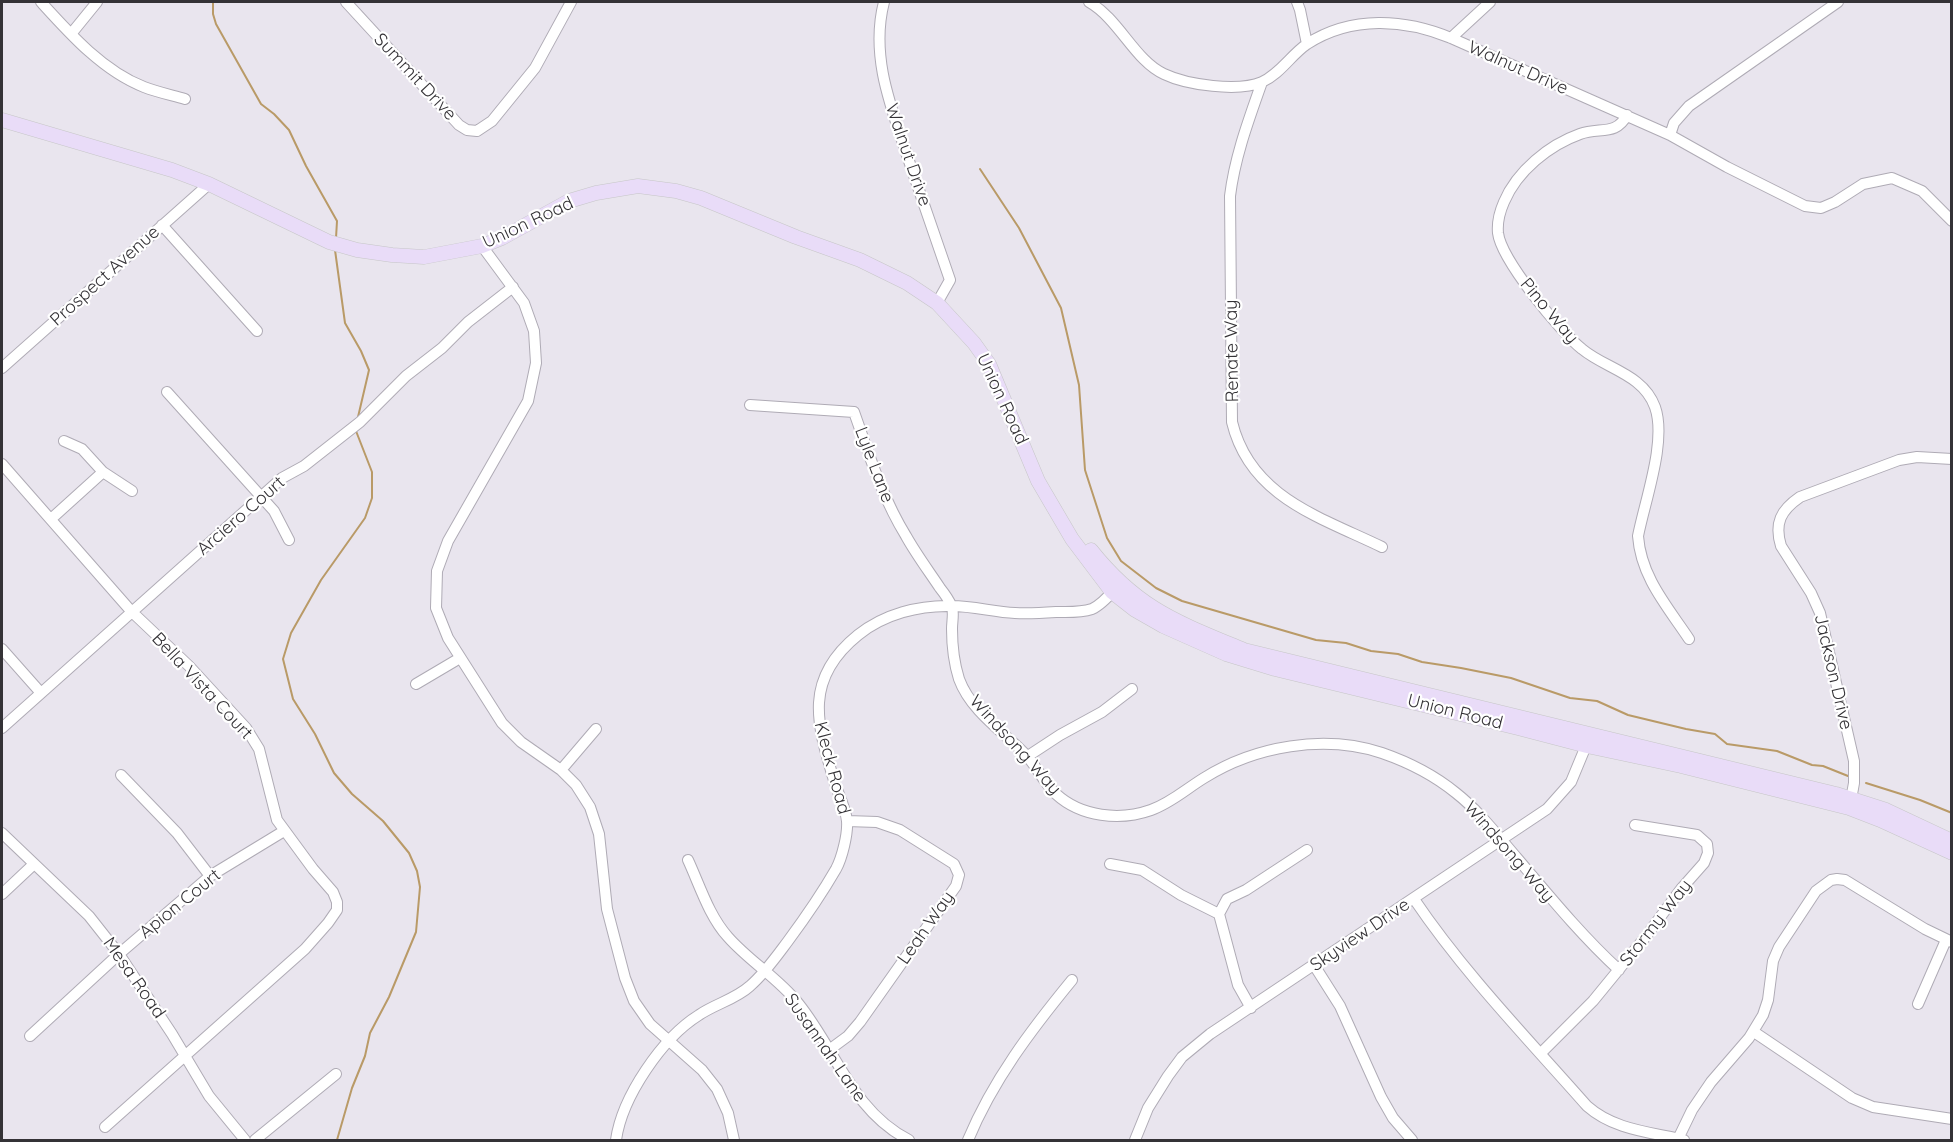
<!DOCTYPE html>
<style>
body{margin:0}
#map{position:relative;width:1953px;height:1142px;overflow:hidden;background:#e9e5ee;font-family:Quicksand,sans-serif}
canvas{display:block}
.frame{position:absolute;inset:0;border:3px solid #343236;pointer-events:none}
</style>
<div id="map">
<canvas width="1953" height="1142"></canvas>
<div class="frame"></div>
</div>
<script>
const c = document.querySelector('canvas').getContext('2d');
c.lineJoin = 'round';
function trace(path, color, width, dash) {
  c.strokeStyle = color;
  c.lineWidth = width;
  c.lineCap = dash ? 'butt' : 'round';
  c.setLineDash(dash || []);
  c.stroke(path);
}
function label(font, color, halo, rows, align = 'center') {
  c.font = font + ' Quicksand,sans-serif';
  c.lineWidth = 4.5;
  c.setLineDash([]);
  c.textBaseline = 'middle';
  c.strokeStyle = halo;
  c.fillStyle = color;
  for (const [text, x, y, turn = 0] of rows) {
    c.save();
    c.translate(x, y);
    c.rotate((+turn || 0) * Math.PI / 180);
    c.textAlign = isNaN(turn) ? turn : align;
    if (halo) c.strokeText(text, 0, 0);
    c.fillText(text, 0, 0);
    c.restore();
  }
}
trace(new Path2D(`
 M213,2V14L216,24L261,104L274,114L289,130L306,166L337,221L336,238
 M980,169L1019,228L1061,308L1079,385L1085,470L1107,538L1121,561L1156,588L1182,601L1316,640L1346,643L1371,651L1398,654L1422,662L1461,668L1511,678L1570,698L1597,701L1628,715L1686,729L1715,734L1727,744L1777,751L1812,765L1823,766L1848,776
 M335,250L345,323L361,351L369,370L358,417
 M1866,783L1920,800L1952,813
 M337,1140L352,1088L365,1056L370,1033L389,997L416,932L420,887L417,871L409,853L383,821L352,794L334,773L315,734L293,699L283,659L291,633L321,580L365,518L372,498V472L356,431`), '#b99a67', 2);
const minor = new Path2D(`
 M41,2C70,34 103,71 144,87C157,92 171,95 185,99
 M346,2L459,125L467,130L477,131L492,121L535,68L571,2
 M884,2C870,56 891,107 908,158C922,199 936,239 950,280L937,303
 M1089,2C1119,19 1135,61 1164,74C1187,85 1238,92 1262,82C1280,74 1291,55 1307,44C1352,15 1405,19 1451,38L1670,135L1727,167L1805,206L1821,208L1835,202L1863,184L1892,178L1922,191L1952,221
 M1297,2L1300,10L1307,44
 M71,34L97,2
 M1451,38L1490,2
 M1262,82C1249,119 1235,156 1230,196L1232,422C1250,497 1320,517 1382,547
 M1627,115C1616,136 1600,127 1580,134C1549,145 1517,171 1504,202C1500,211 1497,222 1498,233C1501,259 1560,332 1582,349C1606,369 1643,374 1655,407C1667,441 1645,500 1638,536C1641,577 1667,606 1689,639
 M1670,135L1674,123L1689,106L1838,2
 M162,225L257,331
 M482,246L524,303L534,331L536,363L528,401L448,541L437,571L436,608L448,638L502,723L521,742L561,770L576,785L590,807L599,834L607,909L625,978L634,1001L650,1024L702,1070L717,1089L728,1113L734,1140
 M2,368L209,184
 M167,392L274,511L289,540
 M750,405L854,412C869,454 882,497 906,536C916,554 928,570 940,588C944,593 949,600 952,607C954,614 952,621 952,629C952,645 954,663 959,679C970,709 999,729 1021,750C1035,762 1042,781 1056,794C1081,817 1120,821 1151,810C1171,803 1186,789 1204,778C1255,746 1324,734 1382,753C1408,762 1434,775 1456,793C1479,811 1498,836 1517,858C1550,897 1582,936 1619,970
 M64,441L82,449L103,472L132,491
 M2,464L131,611L189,666L246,728L259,749L277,820L313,869L333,892L337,902V910L328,923L305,949L105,1127
 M51,519L103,472
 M2,649L41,693
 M416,684L460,658
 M2,728L282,478L304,466L360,422L406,376L442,348L468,322L513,287
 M1028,756L1060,735L1102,712L1132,689
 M561,770L596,729
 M121,775L177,833L210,876
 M1850,805L1854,783V761L1820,613L1811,593L1781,546C1774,523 1781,510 1800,497L1899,460L1917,457L1952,459
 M2,833L89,916L119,954L172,1034L209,1096L245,1140
 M688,860C700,886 709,916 728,937C749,961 778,978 798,1003C836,1050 852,1111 909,1140
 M1110,864L1142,870L1181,895L1219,914
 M2,894L34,864
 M1414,899C1464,973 1528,1039 1587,1106C1614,1130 1650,1132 1684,1140
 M1314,965L1340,1006L1381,1097L1393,1118L1412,1140
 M1918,1004L1946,940
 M1251,1008L1238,985L1219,914L1227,899L1246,890L1307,850
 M1754,1032L1852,1098L1873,1107L1952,1119
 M30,1036L119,954L210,876L284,831
 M829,1050L848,1036L860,1022L956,886L959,875L954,864L900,830L877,822L847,821
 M1541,1053L1593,1001L1647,935L1681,889L1704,863L1708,853L1707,844L1697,835L1635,825
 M1678,1139L1692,1110L1711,1082L1749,1038L1763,1015L1768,1000L1773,961L1779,947L1816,891L1831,880L1837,879L1845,880L1925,929L1952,942
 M255,1140L336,1074
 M616,1140C622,1097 662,1038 699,1015C715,1004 736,999 750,986C765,973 776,957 788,941C805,918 821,895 836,869C842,858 848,834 847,821C846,810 840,797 836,787C818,727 801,681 858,635C884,614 919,605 952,606C973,606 994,612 1015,613C1028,614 1042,613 1056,612C1067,612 1080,613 1092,609C1101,605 1109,596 1116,588
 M968,1140C993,1080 1031,1030 1072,980
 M1135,1140L1148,1108L1168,1076L1182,1057L1210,1034L1547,809L1571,782L1588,741`);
const major = new Path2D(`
 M2,120L172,170L209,184L329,242L357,250L392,255L424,257L482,246L502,238L569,201L596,193L638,186L676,191L701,198L796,237L860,260L907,283L937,303L974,343L989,364L1038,481L1072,539L1112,592L1135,610L1163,626L1226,654L1275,669L1518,728L1587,746L1681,766L1849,808L1880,820L1952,853
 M1091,550C1138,609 1177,622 1244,650L1836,794L1886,810L1952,841`);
trace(minor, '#afabb5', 12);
trace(major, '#c6c6c7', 15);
trace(minor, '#fff', 10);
trace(major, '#e9dcf8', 14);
label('18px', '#343236', '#fff', [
 ["Walnut Drive",1518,68,24],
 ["Summit Drive",415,77,47],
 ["Walnut Drive",908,155,71],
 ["Union Road",528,223,-25],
 ["Prospect Avenue",105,276,-42],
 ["Pino Way",1549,311,50],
 ["Renate Way",1232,351,-91],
 ["Union Road",1002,399,65],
 ["Lyle Lane",874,465,69],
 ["Arciero Court",241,516,-41],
 ["Jackson Drive",1833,672,77],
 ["Bella Vista Court",202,686,47],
 ["Union Road",1455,712,14],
 ["Windsong Way",1015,745,48],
 ["Kleck Road",832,768,75],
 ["Windsong Way",1509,852,49],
 ["Apion Court",180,904,-39],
 ["Stormy Way",1656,923,-52],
 ["Leah Way",926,928,-55],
 ["Skyview Drive",1360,935,-34],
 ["Mesa Road",134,978,55],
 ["Susannah Lane",825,1048,55]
]);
</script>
